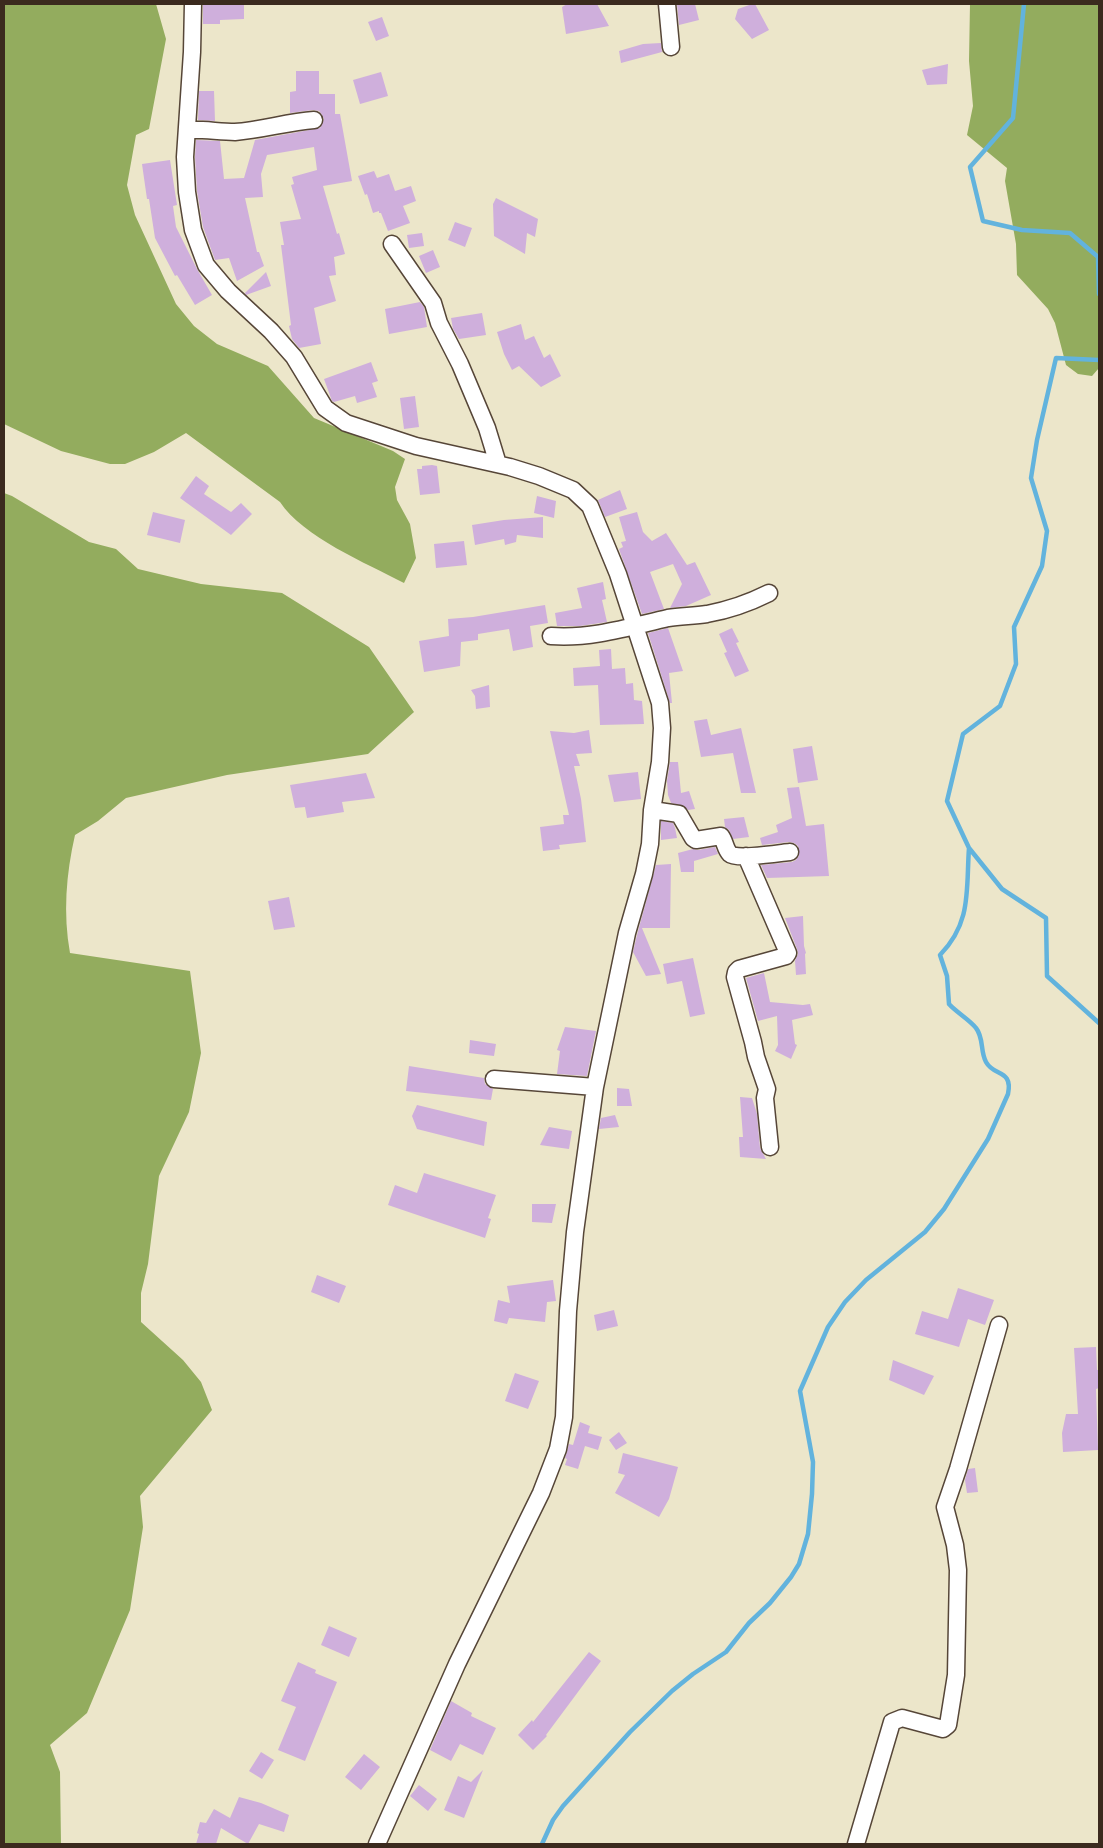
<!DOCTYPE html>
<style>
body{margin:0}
#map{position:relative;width:1103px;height:1848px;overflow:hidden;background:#ece6ca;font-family:"Architects Daughter",sans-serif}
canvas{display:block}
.frame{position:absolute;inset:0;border:5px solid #3b2a1e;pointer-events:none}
</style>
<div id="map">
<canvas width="1103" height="1848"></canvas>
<div class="frame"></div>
</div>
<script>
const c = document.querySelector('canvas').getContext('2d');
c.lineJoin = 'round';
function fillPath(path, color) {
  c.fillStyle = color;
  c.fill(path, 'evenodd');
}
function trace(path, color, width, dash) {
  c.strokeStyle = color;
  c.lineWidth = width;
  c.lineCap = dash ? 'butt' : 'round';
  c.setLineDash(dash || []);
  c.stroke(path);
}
fillPath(new Path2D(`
 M4,4H156L166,39L149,129L136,135L127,185L135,215L176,304L194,326L217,344L268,366L314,418L393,451L405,459L395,487L397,500L410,524L416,558L404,583C366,563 303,537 280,502L186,433L154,452L125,464H110L61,451L4,424Z
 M970,4H1099V368L1092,376L1078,374L1066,365L1055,323L1048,309L1017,275L1016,244L1005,181L1007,168L967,135L973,106L969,61Z
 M4,493L12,496L89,542L116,549L138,569L201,584L282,593L369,647L414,712L368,754L227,775L126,798L98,821L75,835C66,874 63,914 70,953L190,971L201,1053L189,1112L159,1176L148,1264L141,1293V1322L183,1360L201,1382L212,1410L140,1496L143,1527L130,1610L87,1713L50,1745L60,1772L61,1844H4Z`), '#93ac5e');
trace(new Path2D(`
 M1024,4L1013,118L970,167L983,221L1022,230L1070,233L1098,257L1099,294
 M1099,360L1056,358L1037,440L1031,478L1047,531L1042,566L1014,627L1016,664L1000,706L963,734L947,801L969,848L1002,889L1046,918L1047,976L1099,1023
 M542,1844L553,1820L563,1806L630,1732L672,1691L693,1674L726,1652L749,1623L770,1603L791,1577L799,1564L808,1534L812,1494L813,1462L800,1391L828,1327L845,1302L866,1280L925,1232L944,1209L988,1139L1008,1094C1013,1069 994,1077 986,1062C980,1051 984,1038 976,1028C970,1020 956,1012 949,1004L947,976L940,955C972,922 966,890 969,848`), '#62b3dd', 4.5);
fillPath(new Path2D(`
 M203,4H244V19L220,20V24H203Z
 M567,4H597L609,26L566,34L562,7Z
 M677,4H695L699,20L679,25Z
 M752,4H755L769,30L752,39L735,19L738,9Z
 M382,17L389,36L376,41L368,22Z
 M661,43L662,52L621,63L619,51L643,44Z
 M948,64L947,84L927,85L922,70Z
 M296,71H319V94H335V114H340L352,181L323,186L337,234L339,233L345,254L334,257L336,275L329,276L336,301L314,308L321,344L299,348L292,339L289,326L291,325L281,245H284L280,222L301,219L291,185L294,184L292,177L317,170L314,147L267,155L261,174L263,197L245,198L257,252H259L264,266L237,281L229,258L215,260L203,227L197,191L195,157L196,140L220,141L224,179L244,178L255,140L320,128L324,119L322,115L319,111L313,110L290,113V92L296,91Z
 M381,72L388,96L360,104L353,80Z
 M199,91H214L215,121L198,120Z
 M170,160L177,205L173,206L176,227L197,269L212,295L195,305L177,275L175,276L155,238L149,199H147L142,164Z
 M374,171L377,178L389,174L395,191L411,186L416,201L403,206L410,223L388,231L381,213H379V211L373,213L367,194L365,195L358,176Z
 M496,198L538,219L535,237L527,233L525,254L494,236L493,204Z
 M455,222L472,228L465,247L448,240Z
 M422,233L424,246L409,248L407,235Z
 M433,250L440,267L426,273L419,256Z
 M266,272L271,286L246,295L245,293Z
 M420,302L424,307L427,327L389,334L385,309Z
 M482,313L486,335L459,339L453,329L451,318Z
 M521,324L525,340L534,336L544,358L550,354L561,376L541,387L519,366L512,370L504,354L497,332Z
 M371,362L378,381L372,383L377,397L357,403L355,396L334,402L332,401L324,379Z
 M415,396L419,427L404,429L400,398Z
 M432,465L437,466L440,493L420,495L417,469H422V466Z
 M196,476L209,486L204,494L231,512L241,503L252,514L231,535L180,498Z
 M620,490L627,509L605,517L598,500Z
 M537,496L556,501L554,518L534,513Z
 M153,512L185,520L180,543L147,535Z
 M637,512L643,532L652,541L666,533L687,565L695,562L711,595L686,606L670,608L682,584L673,564L650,572L664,609L642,614L619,549L623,547L621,542L626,541L619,517Z
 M543,517V538L517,535L516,542L505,545L504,539L475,545L472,525L504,520Z
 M464,541L467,565L436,568L434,544Z
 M603,582L606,599L602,600L607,622L580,626H557L555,613L582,608L577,588Z
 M545,605L548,623L530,626L533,647L513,651L509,629L478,634V640L461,642L460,666L424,672L419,641L449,636L448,619L473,617Z
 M668,628L683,671L669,673L672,703H670L648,633Z
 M732,628L739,642L736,643L749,671L735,677L724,653L727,652L719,634Z
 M611,649L612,669L625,668L626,684L633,683L634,700L642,701L644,724L600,725L598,685L574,686L573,668L600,666L599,650Z
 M489,685L490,707L476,709L475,696L471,690Z
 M707,719L711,735L741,728L756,793H741L733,753L701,757L694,721Z
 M589,730L592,753L576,754L580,766H574L581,799L586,842L559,845L560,849L543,851L540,827L564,824L563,815H569L550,731L574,733Z
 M812,746L818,780L798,783L793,749Z
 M670,762H678L681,793L689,791L695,809L688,810L684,806L671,803L668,795L667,781Z
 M638,772L641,799L614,802L608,775Z
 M366,773L375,798L342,802L344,812L307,818L305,807L295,808L290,785Z
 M799,787L806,826L824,824L829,876L767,878L761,865L792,862L796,860L799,855L798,846L794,843L789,842L762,845L760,838L778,832L776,825L792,818L787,788Z
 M744,817L749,837L733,839L729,830L725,827L724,819Z
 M661,821L673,823L675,828L677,838L661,840Z
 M715,847L718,854L694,861V872H681L678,853L693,849L698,850Z
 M671,864L670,928H642L661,974L646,976L633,952L637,935L656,865Z
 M289,897L295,927L274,930L268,901Z
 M803,916L804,946L806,953L805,954L806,974L796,975L795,961L798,954L797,949L785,918Z
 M693,958L705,1014L690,1017L682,981L667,984L663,964Z
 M764,973L770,1002L803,1005L810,1004L813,1015L792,1020L795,1044L797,1045L791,1059L775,1051L778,1045L777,1016L758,1021L746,978Z
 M565,1027L596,1031L587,1076L557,1074L560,1051L557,1050Z
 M470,1040L496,1044L494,1056L469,1053Z
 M409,1066L484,1078L485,1084L493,1089L491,1100L406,1091Z
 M617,1088L629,1089L632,1106H617Z
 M740,1097L752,1098L757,1114L760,1148L766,1159L740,1157L739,1137H743Z
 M417,1105L487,1122L484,1146L417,1129L412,1116Z
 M615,1115L619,1127L599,1129L601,1118Z
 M549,1127L572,1131L569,1149L540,1145Z
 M424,1173L496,1195L488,1218L491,1219L485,1238L388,1205L395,1185L417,1193Z
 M532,1204H556L552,1223L532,1222Z
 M317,1275L346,1286L339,1303L311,1292Z
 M553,1280L556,1301L547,1302L545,1322L509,1318L507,1324L494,1321L498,1300L510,1303L507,1286Z
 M958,1288L994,1300L985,1325L968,1319L959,1347L915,1334L922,1311L948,1319Z
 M614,1310L618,1326L597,1331L594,1315Z
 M1096,1347L1097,1370H1099V1388L1096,1389L1098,1450L1063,1452L1062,1433L1066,1414H1078L1074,1348Z
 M893,1360L934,1376L924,1395L889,1380Z
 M515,1373L539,1381L528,1409L505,1401Z
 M580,1422L590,1426L588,1433L602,1437L598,1450L585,1446L578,1469L565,1465L567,1459L565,1458L569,1444L573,1445Z
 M619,1432L627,1443L616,1450L609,1440Z
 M623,1453L678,1467L669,1499L659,1517L615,1493L625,1475L618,1473Z
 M975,1468L978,1492L967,1493L965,1480L968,1469Z
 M329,1626L357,1638L349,1657L321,1645Z
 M589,1652L601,1661L546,1735L547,1736L533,1750L518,1735L532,1720L533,1722Z
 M298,1662L316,1670L315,1673L337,1682L305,1761L278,1750L296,1707L281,1701Z
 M451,1701L472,1713L471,1716L496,1728L483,1755L460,1744L451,1761L430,1750Z
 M261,1752L274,1760L262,1779L249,1771Z
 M364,1754L380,1767L361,1790L345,1777Z
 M483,1770L464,1818L444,1810L458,1776L471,1782Z
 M419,1785L437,1799L428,1811L410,1796Z
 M239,1797L261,1803L289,1815L284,1832L259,1824L248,1844L221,1828L216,1844H196L199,1834L197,1833L200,1822L206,1823L214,1809L230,1818Z`), '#cfafdc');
const minor = new Path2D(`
 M193,4L192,52L185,157L187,192L193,230L206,265L228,291L271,331L294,357L325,408L346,423L416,446L510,467L539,476L573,490L590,506L618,574L660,703L662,728L660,762L652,810L650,844L644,874L627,933L595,1087L575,1232L568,1311L564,1417L558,1449L541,1493L457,1664L377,1844
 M667,4L671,47
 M187,130C203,129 219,132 235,132C262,130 287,122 314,120
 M392,244L433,303L439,323L460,364L487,428L498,464
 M551,636C592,639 629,627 668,618C681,616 694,616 707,614C729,610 749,603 769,593
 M652,810L679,814L693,838L696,840L721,836C725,841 725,849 730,854C736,860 780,853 790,852
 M746,856L788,953L786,956L739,969L736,972L735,977L753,1042L756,1057L767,1089L765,1098L770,1147
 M494,1079L595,1087
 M856,1844L892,1722L902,1718L943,1729L948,1725L956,1675L958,1570L955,1545L945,1507L958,1469L999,1325`);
trace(minor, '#564638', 19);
trace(minor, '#fff', 16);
</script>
